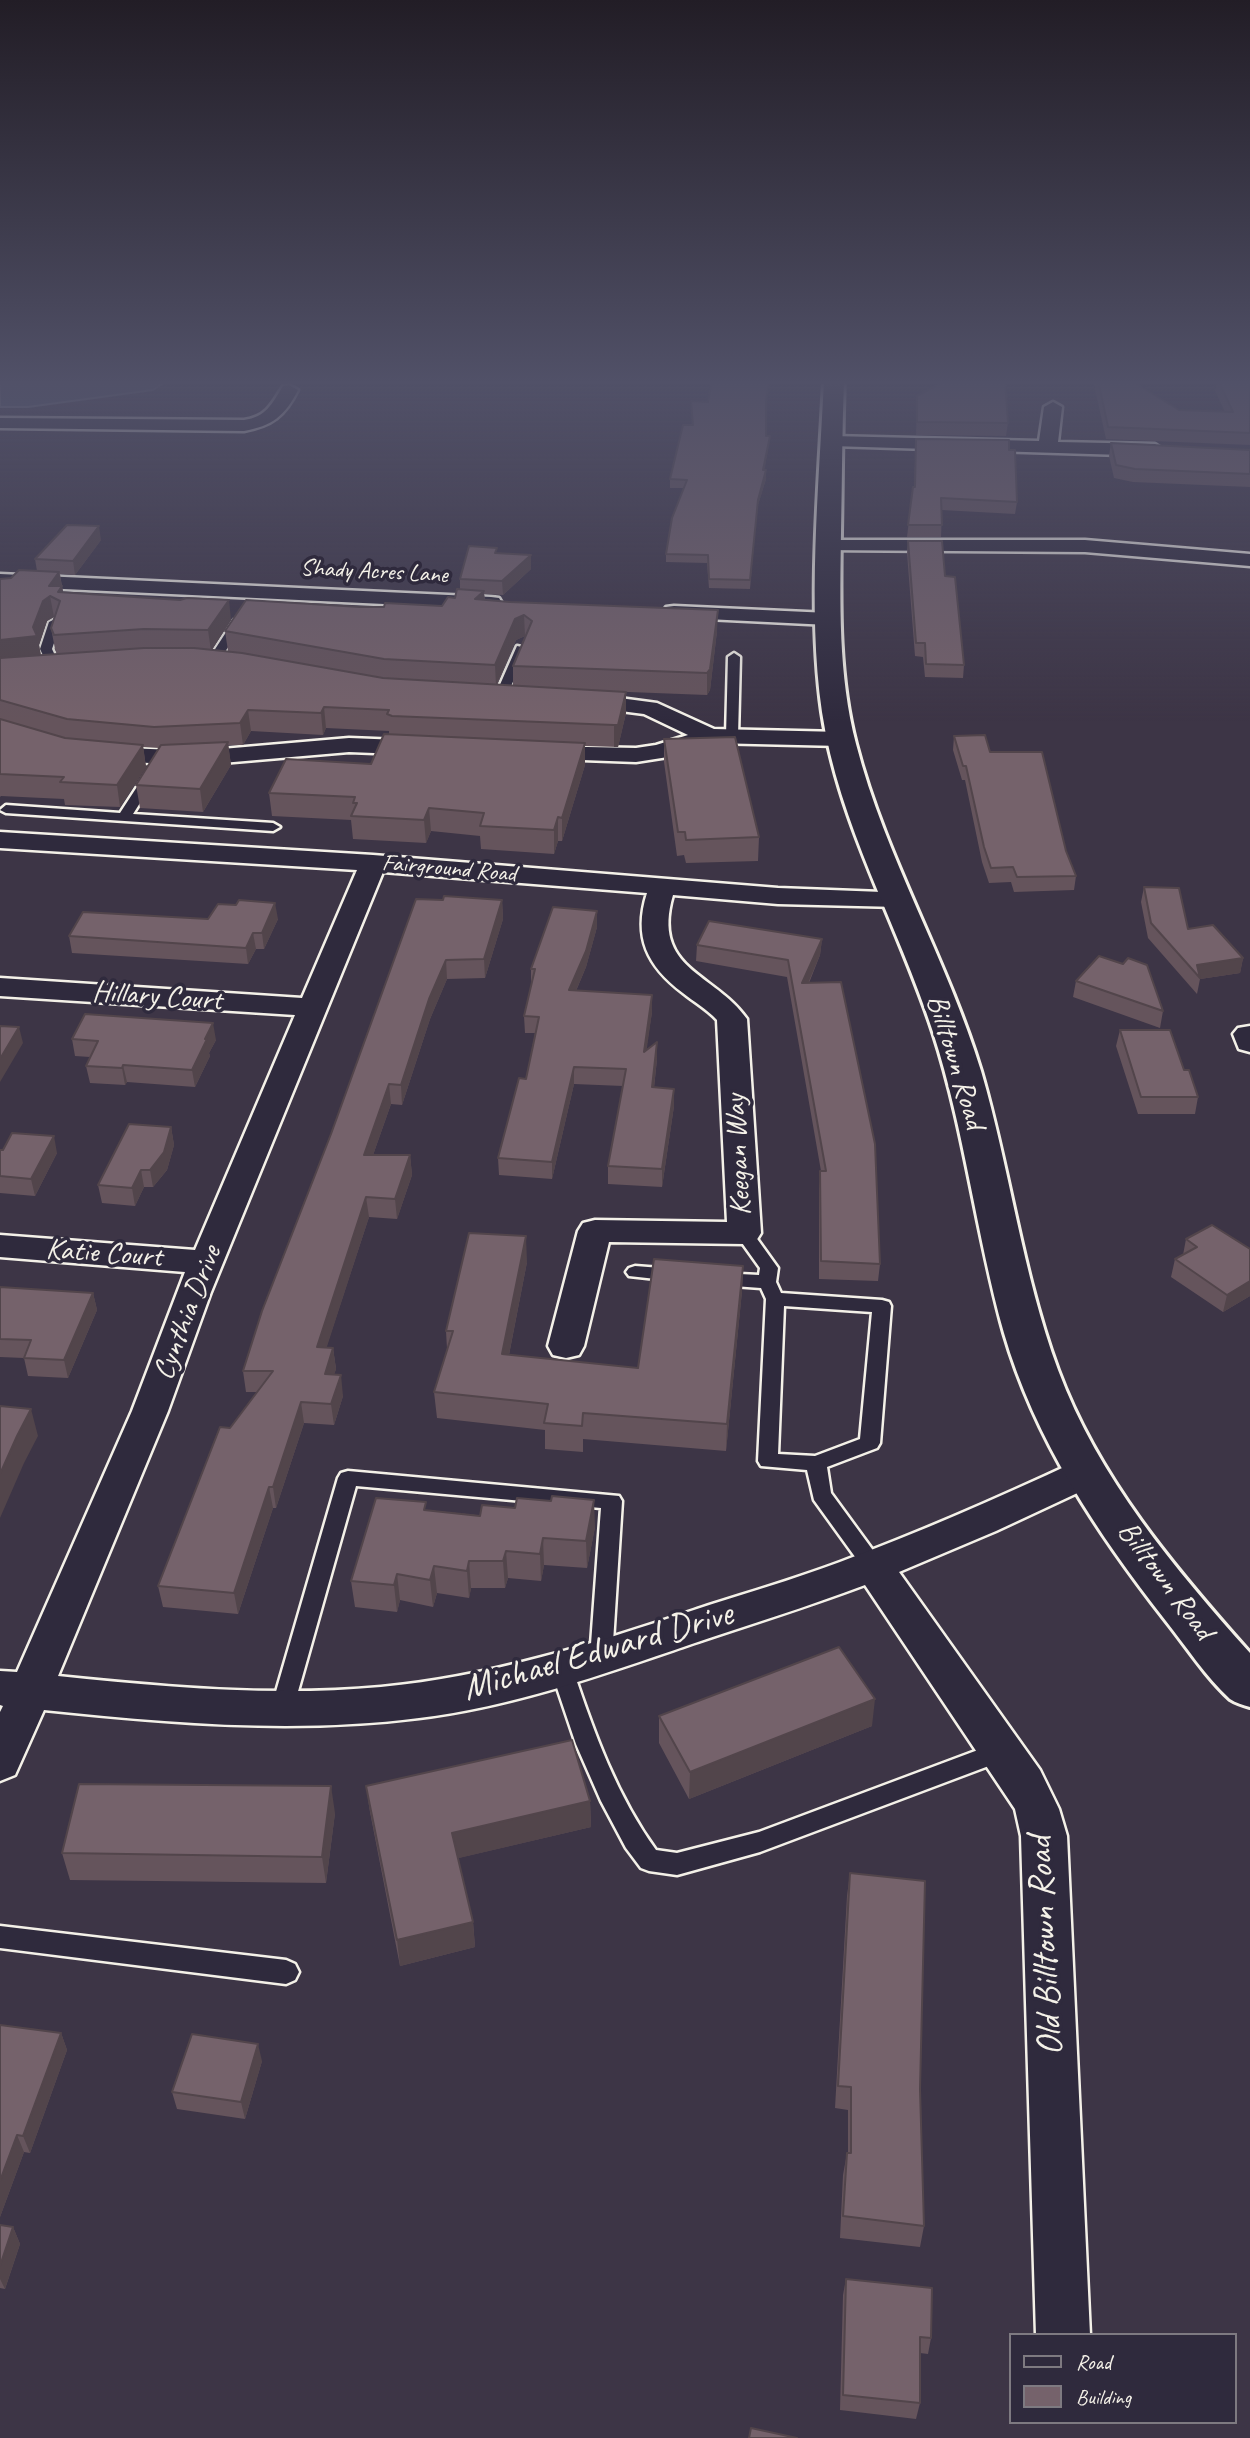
<!DOCTYPE html>
<style>
body{margin:0}
#map{position:relative;width:1250px;height:2438px;overflow:hidden;background:#3d3546;font-family:Caveat,sans-serif}
canvas{display:block}
.legend{position:absolute;left:1009px;top:2333px;width:228px;height:91px;box-sizing:border-box;background:#2f2a3d;border:2px solid #7e7a81;margin:0;padding:9px 12px;list-style:none;font-size:21px;color:#f4f1e8}
.legend li{display:flex;align-items:center;gap:14px;height:35px}
.legend b{width:35px;border:2px solid #7e7a81}
</style>
<div id="map">
<canvas width="1250" height="2438"></canvas>
<ul class="legend">
<li><b style="height:9px;background:#2f2a3d"></b>Road</li>
<li><b style="height:19px;background:#75626b"></b>Building</li>
</ul>
</div>
<script>
const c = document.querySelector('canvas').getContext('2d');
c.lineJoin = 'round';
function fillPath(path, color) {
  c.fillStyle = color;
  c.fill(path, 'evenodd');
}
function trace(path, color, width, dash) {
  c.strokeStyle = color;
  c.lineWidth = width;
  c.lineCap = dash ? 'butt' : 'round';
  c.setLineDash(dash || []);
  c.stroke(path);
}
function label(font, color, halo, rows, align = 'center') {
  c.font = font + ' Caveat,sans-serif';
  c.lineWidth = 7;
  c.setLineDash([]);
  c.textBaseline = 'middle';
  c.strokeStyle = halo;
  c.fillStyle = color;
  for (const [text, x, y, turn = 0] of rows) {
    c.save();
    c.translate(x, y);
    c.rotate((+turn || 0) * Math.PI / 180);
    c.textAlign = isNaN(turn) ? turn : align;
    if (halo) c.strokeText(text, 0, 0);
    c.fillText(text, 0, 0);
    c.restore();
  }
}
const water = new Path2D(`
 M0,380H168L153,390L28,407H0Z`);
fillPath(water, '#4e5e78');
trace(water, '#9099a5', 2);
const service = new Path2D(`
 M55,619L61,622L52,649L60,666L54,670L48,666L40,649L49,622Z
 M234,620L244,622L218,663H210L208,660Z
 M517,646L527,648L507,696L497,699L495,696Z
 M734,653L740,657L738,736L732,740L726,736L728,657Z
 M151,772L157,776L133,814L273,823L280,827L273,831L6,813L0,810L6,805L120,813L146,773Z
 M744,1227L750,1229L778,1268L776,1282L781,1293L882,1300L889,1302L891,1306L880,1443L877,1448L827,1467L831,1493L880,1560L884,1566L880,1572L873,1574L866,1572L814,1500L807,1470L761,1466L758,1461L766,1299L761,1288L720,1285L711,1279L720,1273L759,1275L760,1268L735,1233ZM784,1306L872,1312L860,1439L815,1456L778,1454Z
 M635,1266L674,1269L683,1275L674,1281L629,1276L626,1272L629,1268Z
 M348,1471L619,1496L622,1501L612,1658L609,1664L601,1667L593,1664L590,1658L601,1508L356,1486L293,1709L290,1716L282,1718L274,1716L271,1709L338,1478L341,1473Z
 M562,1661L570,1664L573,1670C594,1733 617,1796 656,1850L677,1853L759,1832L1002,1741L1010,1744L1013,1751L1010,1758L760,1852L677,1875L649,1871L641,1868L626,1848L601,1801L576,1744L551,1670L554,1664Z
 M0,1926L286,1960L295,1964L299,1972L295,1980L286,1984L0,1948Z`);
const minor = new Path2D(`
 M289,385L298,390C285,416 272,426 244,431L0,428V418L244,420C266,417 272,404 283,386Z
 M1053,402L1062,407L1058,442L1155,444L1164,450L1155,456L832,446L823,441L832,436L1039,441L1044,407Z
 M829,540H1085L1250,554V566L1085,552L822,550L819,546L822,542Z
 M0,574L491,597L499,598L502,603L499,608L491,609L0,586Z
 M674,606L829,613L837,614L840,619L837,624L829,625L666,617L663,612L666,607Z
 M582,693L657,703L714,729L841,732L849,734L853,739L849,744L841,746L712,743L668,757L636,762L529,758L526,753L529,748L538,746L636,748L656,745L688,735L644,714L574,705L570,700L574,695Z
 M349,738L425,741L434,743L437,748L434,753L425,755L349,752L199,765L102,761L93,759L90,754L93,749L102,747L199,751Z
 M0,832L373,855L778,888L908,893L912,899L908,905L898,907L778,904L673,895C651,970 714,972 747,1019L761,1233L756,1241L744,1244L609,1242L584,1346L579,1355L566,1358L553,1355L548,1346L578,1231L583,1223L595,1220L727,1222L717,1020C707,1009 694,1002 683,993C647,966 633,937 647,893L383,872L211,1292L168,1411L58,1676C165,1687 273,1697 381,1687C489,1677 592,1644 694,1610C743,1594 792,1580 840,1562C920,1532 998,1498 1075,1462L1088,1458L1101,1462L1107,1472L1101,1482L996,1531L899,1572L1040,1770L1059,1809L1067,1836L1090,2335H1036L1021,1836L1015,1809L865,1585C807,1607 748,1625 689,1645C601,1675 511,1707 419,1718C294,1734 168,1723 44,1710L15,1775L0,1781V1712L3,1706L0,1705V1671L17,1672L132,1411L185,1272L0,1257V1235L195,1250L295,1015L0,996V978L302,998L357,870L0,848Z
 M1250,1026V1052L1239,1049L1233,1034L1238,1028Z`);
const secondary = new Path2D(`
 M824,380H844C842,431 842,481 841,532C840,602 838,675 856,744C885,857 947,959 981,1071C1010,1170 1022,1273 1058,1370C1098,1478 1175,1569 1250,1653V1707C1243,1705 1236,1703 1230,1699C1206,1677 1186,1646 1166,1621C1098,1534 1035,1440 1004,1333C976,1234 965,1130 933,1032C898,924 839,825 822,712C807,608 819,485 824,380Z`);
trace(service, '#f4f1e8', 5);
trace(minor, '#f4f1e8', 5);
trace(secondary, '#f4f1e8', 6);
fillPath(service, '#2f2a3d');
fillPath(minor, '#2f2a3d');
fillPath(secondary, '#2f2a3d');
fillPath(new Path2D(`
 M1093,380H1130L1179,410L1225,412L1215,391L1217,380H1250V445L1106,439Z
 M917,396L1008,423L1006,436L916,435Z
 M691,401L766,407V436L769,444L764,470L766,479L757,508L750,589L709,588L707,563L666,562V554L684,488H670V479L692,425Z
 M916,439L1009,450L1017,502L1015,514L942,510L941,537H907L913,487H914Z
 M1111,443L1250,450V487L1133,482L1114,478L1109,456Z
 M101,540L75,575L60,574L63,592L231,620L212,650L228,651L225,631L360,607L442,606L455,598L460,590V579L498,553L531,569L503,595L484,594L485,599L717,631L710,690L707,695L603,691L626,713L618,747L585,746V765L562,841H558L554,854L481,849L480,836L431,831L426,843L353,839L351,820L272,816L269,793L371,764L389,734V731L326,728L323,735L251,731L243,745H228L231,765L203,812L140,808L136,785L159,748L143,747L146,767L120,807L65,805L64,799L1,796L0,797V579L11,578L37,571L35,559ZM54,617L51,628L55,649L57,654L41,655L39,645L47,621ZM525,636L513,666V686L497,685L516,640Z
 M908,541L945,576L964,665L963,678L925,677L923,657L915,656L907,553Z
 M954,736L990,752L1066,851L1076,876L1074,890L1014,892L1011,882L989,883L982,862L965,780H962L953,750Z
 M664,739L759,837L758,861L686,863L684,855L677,856L664,762Z
 M1144,887L1188,929L1243,958L1240,973L1200,979L1197,994L1148,938L1141,902Z
 M443,900H502L503,919L485,978L447,979L430,1019L402,1105L391,1104L373,1155H410L412,1175L397,1219L369,1217L326,1348H333L336,1369L334,1374L343,1396L334,1425L304,1423L276,1508H273L238,1614L163,1607L158,1586L230,1428L257,1392H246L243,1371Z
 M208,919H278L264,949H256L248,964L72,953L69,936Z
 M597,927L586,967L576,991L652,1012L646,1050L657,1059L654,1088L674,1089V1106L662,1187L608,1184V1166L623,1086L574,1084L552,1179L499,1175L498,1158L526,1079L535,1033H525L524,1016L531,985V969Z
 M822,939L820,955L809,983L880,1264L878,1281L819,1279V1188L821,1171L787,977L696,961L697,945Z
 M1076,981L1163,1011L1160,1028L1073,997Z
 M1120,1030L1184,1070L1198,1097L1195,1114H1138L1116,1046Z
 M72,1039L216,1040L209,1053L210,1056L195,1087L127,1082L125,1085L90,1083L86,1066L90,1057L75,1056Z
 M171,1127L174,1145L167,1170L153,1187H144L135,1206L102,1203L98,1185Z
 M0,1150L57,1153L35,1196L0,1193Z
 M1186,1239L1250,1249V1296L1223,1312L1171,1277L1175,1259L1183,1255Z
 M527,1262L509,1355L638,1368L743,1266L742,1291L726,1451L583,1439V1452L545,1449V1430L437,1418L434,1392L447,1349L446,1331Z
 M0,1287L93,1293L97,1310L68,1378L28,1376L24,1358L0,1357Z
 M427,1510L595,1527L587,1568L544,1565L541,1581L508,1578L505,1588H471L469,1598L437,1593L433,1607L400,1600L397,1612L355,1607L351,1581Z
 M659,1716L872,1726L689,1799L659,1743Z
 M366,1786L590,1801L591,1827L458,1858L473,1922L475,1947L400,1966L370,1812Z
 M335,1813L326,1883L70,1880L62,1853Z
 M850,1873L920,2089L924,2226L920,2247L840,2238L843,2175L847,2153H848V2110L835,2108L847,1896Z
 M0,2025L61,2033L67,2050L30,2153L24,2152L0,2217Z
 M262,2061L245,2119L177,2109L172,2092Z
 M0,2225L13,2227L20,2244L5,2289L0,2288Z
 M846,2279L931,2338L928,2354L920,2353V2403L916,2419L840,2410L843,2295Z`), '#65545c');
fillPath(new Path2D(`
 M770,436L769,444L763,479V470Z
 M766,470V479L757,508L750,589L758,500Z
 M99,526L101,540L75,575L73,561Z
 M531,555V569L503,595L502,581Z
 M59,572L66,606L49,586Z
 M484,591L485,611L475,599Z
 M50,596L54,617L47,621L39,645L41,657L0,661V640L33,627L43,601Z
 M229,600L231,620L211,651L208,630Z
 M718,610L717,631L710,690L707,695V673Z
 M524,615L525,636L516,640L496,686L495,665L515,619Z
 M626,692V713L618,747H614V725Z
 M324,707L326,728L323,735L321,713Z
 M248,710L251,731L243,745L240,723Z
 M228,742L231,765L203,812L200,789Z
 M585,743V765L562,841V818Z
 M143,745L146,767L120,807L117,785Z
 M429,808L431,831L426,843L424,820Z
 M558,817V841L554,854V830Z
 M502,900L503,919L485,978L484,959Z
 M275,903L278,919L264,949L262,933Z
 M597,911V927L586,967L569,1007V990Z
 M253,933L256,949L248,964L246,948Z
 M822,939L820,955L801,1000L802,983Z
 M1243,958L1240,973L1200,979L1197,965Z
 M446,960L447,979L430,1019L402,1105L401,1085L429,999Z
 M652,995V1012L644,1069V1052Z
 M213,1023L216,1040L209,1053L210,1056L195,1087L192,1070L205,1039Z
 M19,1027L23,1043L0,1082V1059Z
 M657,1042V1059L652,1105V1087Z
 M123,1065L127,1082L125,1085L122,1068Z
 M574,1067V1084L552,1179V1162Z
 M389,1084L391,1104L366,1175L364,1155Z
 M674,1089V1106L662,1187V1169Z
 M171,1127L174,1145L167,1170L153,1187L150,1170Z
 M54,1136L57,1153L35,1196L31,1179Z
 M410,1155L412,1175L397,1219L395,1199Z
 M141,1170L144,1187L135,1206L132,1188Z
 M366,1197L369,1217L320,1368L317,1347Z
 M526,1236L527,1262L504,1380L502,1354Z
 M743,1266L742,1291L726,1451L727,1424Z
 M1250,1281V1296L1223,1312L1227,1295Z
 M93,1293L97,1310L68,1378L64,1360Z
 M333,1348L336,1369L328,1395L325,1374Z
 M341,1375L343,1396L334,1425L331,1404Z
 M301,1402L304,1423L276,1508L273,1487Z
 M31,1409L38,1436L24,1463L0,1518V1474L17,1436Z
 M269,1487L273,1508L238,1614L234,1593Z
 M594,1500L595,1527L587,1568L586,1541Z
 M543,1538L544,1565L541,1581L540,1554Z
 M506,1551L508,1578L505,1588L503,1561Z
 M469,1561L471,1588L469,1598L467,1571Z
 M434,1566L437,1593L433,1607L430,1580Z
 M397,1574L400,1600L397,1612L394,1585Z
 M875,1699L872,1726L689,1799L690,1772Z
 M331,1786L335,1813L326,1883L322,1857Z
 M590,1801L591,1827L455,1859L452,1833Z
 M473,1922L475,1947L400,1966L397,1940Z
 M61,2033L67,2050L30,2153L23,2136Z
 M258,2044L262,2061L245,2119L241,2102Z
 M17,2135L24,2152L0,2217V2181Z
 M13,2227L20,2244L5,2289L0,2279V2266Z`), '#52454b');
const building = new Path2D(`
 M712,380H769L766,401V436H770L763,470H766L758,500L750,580L709,579L708,555L666,554L672,518L687,480L670,479L683,425H693L691,401L708,402Z
 M946,380H1005L1008,423L917,422V396Z
 M1098,380H1130L1179,410L1233,412L1218,380H1250V433L1108,427Z
 M916,439L1009,440V450H1015L1017,502L941,498L942,525H908L913,487H915Z
 M1111,443L1250,450V474L1135,469L1116,465Z
 M67,525L99,526L73,561L35,559Z
 M908,541H942L945,576L955,577L964,665L926,664L925,643H916Z
 M469,546L497,548L495,553L531,555L502,581L460,579Z
 M19,570L59,572L49,586H62L58,592L180,600L187,598L229,600L208,630L144,629L54,635L51,628L60,601L50,596L43,601L33,627L37,636L0,640V579L11,578Z
 M457,589L484,591L475,599L510,602L718,610L710,669L707,673L513,666L532,621L524,615L515,619L495,665L384,659L225,631L246,600L360,607H384L385,603L442,606L448,597L455,598Z
 M144,648H194L242,653L383,678L626,692L618,725H614L392,716L387,714L389,710L324,707L321,713L248,710L240,723L154,727L67,719L0,700V658Z
 M0,719L65,738L143,745L117,785L60,782L64,777L0,774Z
 M384,734L585,743L562,818L558,817L554,830L480,826L484,813L429,808L424,820L351,816L357,803H353L355,797L269,793L286,759L371,764Z
 M985,735L990,752H1042L1066,851L1076,876L1017,877L1013,867L991,868L984,847L966,766H963L954,736Z
 M735,737L759,837L686,840L685,832H678L664,739Z
 M228,742L200,789L136,785L161,745Z
 M1144,887L1179,888L1188,929L1213,925L1243,958L1197,965L1200,978L1151,923Z
 M444,896L502,900L484,959L446,960L429,999L401,1085L389,1084L364,1155H410L395,1199L366,1197L317,1347L333,1348L325,1374L341,1375L331,1404L301,1402L273,1487H269L234,1593L158,1586L220,1427L230,1428L273,1371H243L262,1311L331,1134L416,899L443,900Z
 M239,900L275,903L262,933H253L246,948L69,936L83,912L208,919L218,904L236,905Z
 M553,907L597,911L586,951L569,990L652,995L644,1052L657,1042L652,1087L674,1089L662,1169L608,1166L626,1069L574,1067L552,1162L498,1158L519,1078L526,1079L539,1017L524,1016L535,969H531Z
 M709,921L822,939L802,983L841,982L875,1144L880,1264L821,1261L820,1171H826L788,960L697,945Z
 M1099,956L1123,964L1128,958L1147,965L1163,1011L1076,981Z
 M85,1014L213,1023L205,1039H207L192,1070L123,1065L122,1068L86,1066L98,1041L72,1039Z
 M0,1026L19,1027L0,1059Z
 M1120,1030H1170L1184,1070H1189L1198,1097H1141Z
 M129,1124L171,1127L164,1152L150,1170H141L132,1188L98,1185Z
 M12,1133L54,1136L31,1179L0,1176V1150H3Z
 M1212,1225L1250,1249V1281L1227,1295L1175,1259L1197,1247L1186,1239Z
 M469,1233L526,1236L502,1354L638,1368L654,1259L743,1266L727,1424L583,1413L582,1426L544,1423L548,1404L434,1392L453,1331H446Z
 M0,1287L93,1293L64,1360L24,1358L31,1340L0,1339Z
 M0,1406L31,1409L17,1436L0,1474Z
 M552,1496L594,1500L586,1541L543,1538L540,1554L506,1551L503,1561H469L467,1571L434,1566L430,1580L397,1574L394,1585L351,1581L376,1498L426,1502L424,1510L480,1516L482,1505L515,1508L517,1498L551,1501Z
 M839,1647L875,1699L690,1772L659,1716Z
 M572,1740L590,1801L452,1833L473,1922L397,1940L366,1786Z
 M79,1784L331,1786L322,1857L62,1853Z
 M850,1873L925,1881L920,2089L924,2226L843,2216L847,2153H851V2087L838,2086Z
 M0,2025L61,2033L23,2136L17,2135L0,2181Z
 M192,2034L258,2044L241,2102L172,2092Z
 M0,2225L13,2227L0,2266Z
 M846,2279L932,2288L931,2338L920,2337V2403L843,2395Z
 M751,2428L797,2438H749Z`);
fillPath(building, '#75626b');
trace(building, '#52454b', 2);
const sky = c.createLinearGradient(0, 0, 0, 722);
sky.addColorStop(0, '#221d26');
sky.addColorStop(0.53, '#515168');
sky.addColorStop(1, '#51516800');
c.fillStyle = sky;
c.fillRect(0, 0, 1250, 722);
label('24px', '#f4f1e8', '#2f2a3d', [
 ["Shady Acres Lane",374,572,3],
 ["Fairground Road",449,869,5]
]);
label('30px', '#f4f1e8', '#2f2a3d', [
 ["Hillary Court",157,997,4],
 ["Billtown Road",955,1062,73],
 ["Keegan Way",739,1155,-93],
 ["Katie Court",104,1254,4],
 ["Cynthia Drive",188,1313,-69],
 ["Billtown Road",1165,1581,53]
]);
label('37px', '#f4f1e8', '#2f2a3d', [
 ["Michael Edward Drive",598,1652,-16],
 ["Old Billtown Road",1046,1946,-93]
]);
</script>
